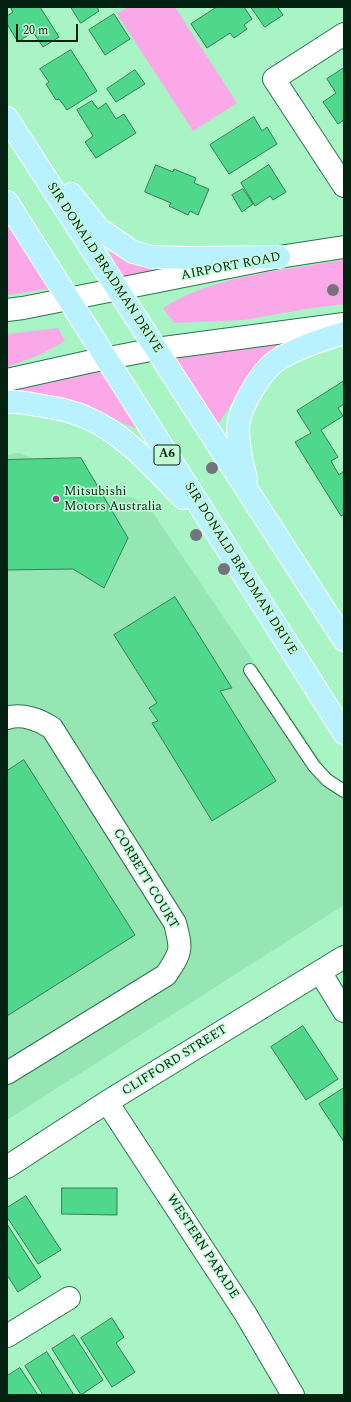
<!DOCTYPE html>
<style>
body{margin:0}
#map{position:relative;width:351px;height:1402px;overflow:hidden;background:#a9f4c4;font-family:Spectral,serif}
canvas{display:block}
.frame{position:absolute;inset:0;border:8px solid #032211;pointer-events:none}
.scale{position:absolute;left:16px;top:24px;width:62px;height:18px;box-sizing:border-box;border:2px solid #032211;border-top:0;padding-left:5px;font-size:12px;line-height:14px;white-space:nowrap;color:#032211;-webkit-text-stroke:3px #c3fdd7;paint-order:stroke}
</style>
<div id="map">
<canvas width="351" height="1402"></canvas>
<div class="frame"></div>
<div class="scale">20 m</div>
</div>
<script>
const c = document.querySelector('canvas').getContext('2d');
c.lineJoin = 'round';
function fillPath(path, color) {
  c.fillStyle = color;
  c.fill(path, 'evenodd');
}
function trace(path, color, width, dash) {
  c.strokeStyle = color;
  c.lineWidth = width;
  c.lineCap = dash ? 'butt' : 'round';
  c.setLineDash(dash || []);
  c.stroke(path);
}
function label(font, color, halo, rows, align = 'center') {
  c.font = font + ' Spectral,serif';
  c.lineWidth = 3;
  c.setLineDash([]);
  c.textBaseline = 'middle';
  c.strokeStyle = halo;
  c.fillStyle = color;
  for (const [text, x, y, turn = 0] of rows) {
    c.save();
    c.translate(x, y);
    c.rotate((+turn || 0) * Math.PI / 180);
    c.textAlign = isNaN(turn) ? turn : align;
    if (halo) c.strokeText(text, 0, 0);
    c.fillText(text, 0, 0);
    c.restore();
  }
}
fillPath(new Path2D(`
 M19,453L147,504L344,795V905L7,1120V455Z`), '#96e6b3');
fillPath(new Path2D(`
 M128,7H175L237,103L193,131L117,14Z
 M11,223L53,288L7,295V229Z
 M112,251L176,267L124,278L109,252Z
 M344,260V304L306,309L244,320L174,323L163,308C215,275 285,270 344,260Z
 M58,328L65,341L42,354L7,367V334Z
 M276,342L278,345L258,365L218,424L177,362L179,357Z
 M107,372L139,429C125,426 113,417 100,411C72,397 38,391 7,393V385L83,373Z`), '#fba8e8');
const building = new Path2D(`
 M15,7H40L59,37L43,47L33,32L18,42L7,24V16L13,12L11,9Z
 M71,7H97L99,11L81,23Z
 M217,7H244L252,19L244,25L247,29L234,38L230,33L207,48L191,24Z
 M251,7H280L278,8L283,15L265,27Z
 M114,14L130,39L105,55L89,30Z
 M71,50L97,91L67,110L59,99L56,100L46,84L49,82L40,69Z
 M344,68V120L338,124L323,102L336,93L327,79Z
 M135,70L145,84L116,102L107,89Z
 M92,101L98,109L106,103L116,119L124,114L136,133L96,158L85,142L93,136L77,110Z
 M254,117L262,131L267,127L277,144L229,174L210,145Z
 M156,165L173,172L174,169L196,178L194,183L209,189L198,215L190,211L188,215L169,206L171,203L145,192Z
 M269,165L286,192L273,200L270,196L255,206L241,183Z
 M243,189L253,204L242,212L232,195Z
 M344,381V404L338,408L343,416L321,430L338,457L331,461L339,475L344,471V514L341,516L295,442L311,433L297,411Z
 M81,458L128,538L104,588L73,569L7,570V460Z
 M175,597L232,688L220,691L276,781L212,821L152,723L158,721L149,708L157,703L114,635Z
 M24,760L135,935L7,1016V771Z
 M303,1026L338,1079L306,1100L271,1047Z
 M344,1088V1142L319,1104Z
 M62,1188H117V1215L62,1214Z
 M26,1196L61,1250L38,1264L7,1217V1208Z
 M7,1224L41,1277L18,1292L7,1275Z
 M112,1318L124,1337L116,1343L135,1372L112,1387L81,1338Z
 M74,1335L103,1380L81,1395L52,1349Z
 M47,1352L74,1395H43L25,1366Z
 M20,1368L38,1395H7V1376Z`);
fillPath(building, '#4fd78c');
trace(building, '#357e55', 1);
const service = new Path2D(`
 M250,670L314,766L327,780L344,791`);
const minor = new Path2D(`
 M344,34L274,79L344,186
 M7,718C22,713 40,720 52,728L175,923C182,950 182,951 166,975L7,1073
 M320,972L344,1011
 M107,1102L245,1313L293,1395
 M7,1167L107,1102L344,957
 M7,1336L69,1298`);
const secondary = new Path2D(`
 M7,310L23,308L279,257L344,247
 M7,380L88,362L156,349L344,324`);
const primary = new Path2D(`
 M7,118L344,640
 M71,194L99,229L133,252L152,257L191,258L279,257
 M7,202L344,733
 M7,402C19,401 31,404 43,406C56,408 72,411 85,417C124,433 154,468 183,498
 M246,479C242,463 238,446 238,428C239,408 262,369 279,359C299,347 322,340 344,333`);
trace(service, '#2b754c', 14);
trace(minor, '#2b754c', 24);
trace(secondary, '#2b754c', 24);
trace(primary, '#fff', 24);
trace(service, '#fff', 12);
trace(minor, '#fff', 22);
trace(secondary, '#fff', 22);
trace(primary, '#b9f1fe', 22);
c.fillStyle = '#74727b';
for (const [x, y] of [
 [333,290],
 [212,468],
 [196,535],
 [224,569]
]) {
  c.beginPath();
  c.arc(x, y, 6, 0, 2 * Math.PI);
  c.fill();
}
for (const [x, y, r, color] of [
 [56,499,4,"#a63592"]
]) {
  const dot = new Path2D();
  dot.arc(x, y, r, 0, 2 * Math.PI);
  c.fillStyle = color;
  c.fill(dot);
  trace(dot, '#c3fdd7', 1.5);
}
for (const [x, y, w] of [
 [167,455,26]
]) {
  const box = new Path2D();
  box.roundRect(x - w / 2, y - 10, w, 20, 3);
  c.fillStyle = '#c3fdd7';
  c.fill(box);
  trace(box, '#032211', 1);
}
label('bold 12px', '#032211', null, [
 ["A6",167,455]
]);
label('13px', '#032211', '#c3fdd7', [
 ["AIRPORT ROAD",231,267,-11],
 ["SIR DONALD BRADMAN DRIVE",104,268,57],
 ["SIR DONALD BRADMAN DRIVE",240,569,58],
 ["CORBETT COURT",145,879,59],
 ["CLIFFORD STREET",175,1061,-32],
 ["WESTERN PARADE",202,1247,57]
]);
label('13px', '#032211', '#c3fdd7', [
 ["Mitsubishi",64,492],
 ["Motors Australia",64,507]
], 'left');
</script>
